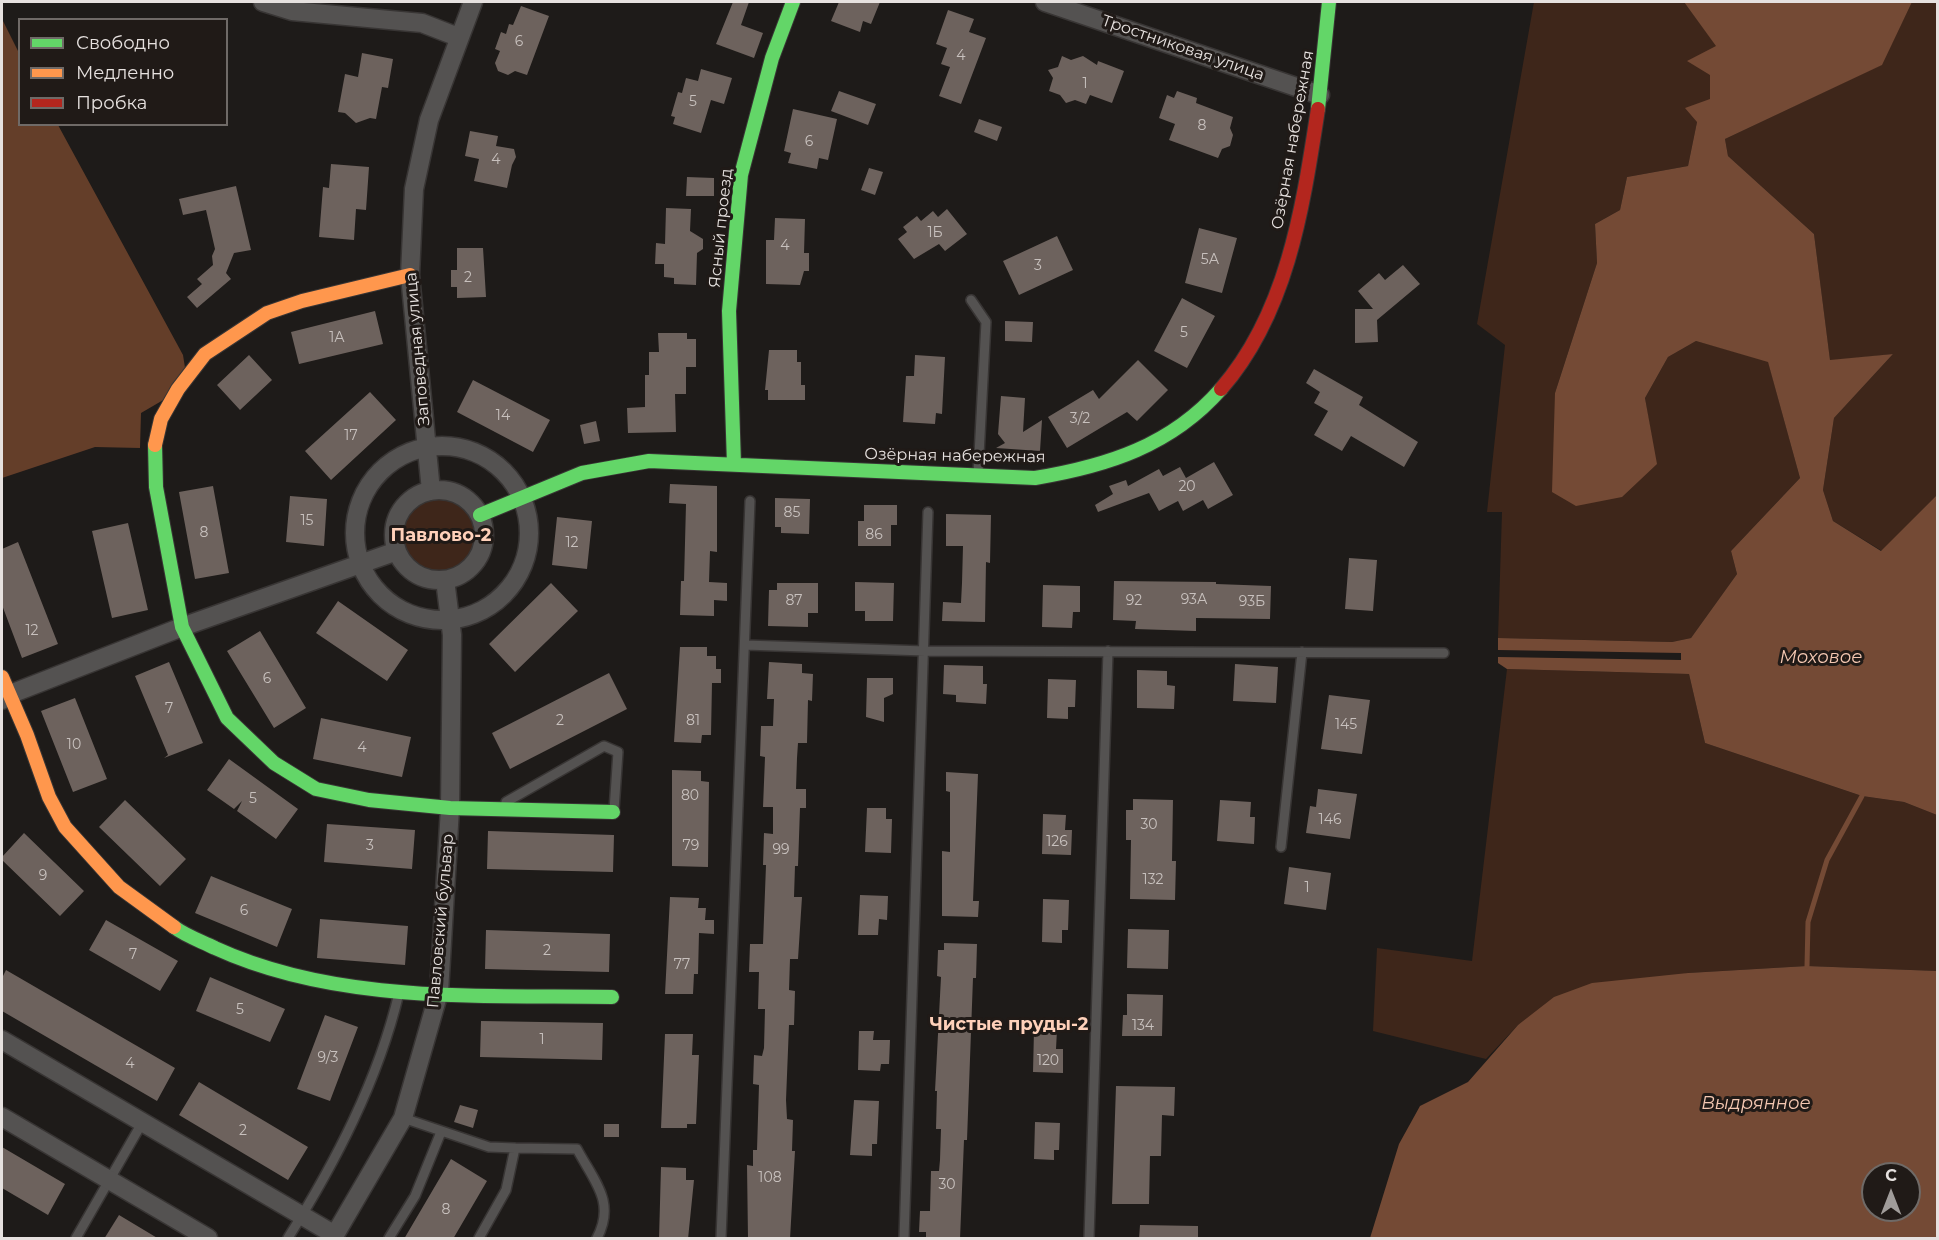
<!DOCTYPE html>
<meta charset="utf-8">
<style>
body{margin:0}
#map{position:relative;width:1939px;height:1240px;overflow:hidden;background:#1e1b19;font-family:Montserrat,sans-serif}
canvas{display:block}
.frame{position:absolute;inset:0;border:3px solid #e6e1df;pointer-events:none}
.legend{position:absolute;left:18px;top:18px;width:210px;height:108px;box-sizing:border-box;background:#201a17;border:2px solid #6f6a67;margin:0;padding:8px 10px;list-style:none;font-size:18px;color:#e6e1df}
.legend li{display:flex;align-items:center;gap:12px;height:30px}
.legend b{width:30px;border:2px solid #6f6a67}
.north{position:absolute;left:1861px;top:1162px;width:60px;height:60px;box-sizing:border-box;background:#201a17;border:2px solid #6f6a67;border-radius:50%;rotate:0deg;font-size:16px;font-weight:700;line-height:24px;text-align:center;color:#e6e1df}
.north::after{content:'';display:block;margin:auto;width:21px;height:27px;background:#a09c9a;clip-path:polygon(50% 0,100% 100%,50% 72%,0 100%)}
</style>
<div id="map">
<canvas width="1939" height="1240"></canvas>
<div class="frame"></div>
<ul class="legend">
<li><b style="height:8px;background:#63d668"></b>Свободно</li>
<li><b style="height:8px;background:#ff974d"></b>Медленно</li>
<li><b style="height:8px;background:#b3261e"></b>Пробка</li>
</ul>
<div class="north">С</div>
</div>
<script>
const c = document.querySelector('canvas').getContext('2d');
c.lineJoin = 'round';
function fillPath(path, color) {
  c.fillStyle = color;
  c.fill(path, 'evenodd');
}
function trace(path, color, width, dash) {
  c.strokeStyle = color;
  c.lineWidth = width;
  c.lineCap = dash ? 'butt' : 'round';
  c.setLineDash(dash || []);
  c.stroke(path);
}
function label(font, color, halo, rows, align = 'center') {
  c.font = font + ' Montserrat,sans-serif';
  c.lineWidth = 6;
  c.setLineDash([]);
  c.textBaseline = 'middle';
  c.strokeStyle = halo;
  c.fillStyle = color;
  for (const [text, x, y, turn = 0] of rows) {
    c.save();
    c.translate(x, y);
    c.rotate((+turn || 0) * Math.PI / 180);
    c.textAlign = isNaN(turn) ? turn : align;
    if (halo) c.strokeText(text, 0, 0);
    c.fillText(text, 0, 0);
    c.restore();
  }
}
fillPath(new Path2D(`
 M1534,2H1684L1717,46L1710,75V100L1697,122L1688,166L1627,177L1620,210L1595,224L1597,263L1555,393L1656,464L1645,398L1668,357L1696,341L1768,361L1800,478L1731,551L1737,574L1691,638L1672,642L1498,638L1502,512H1487L1505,345L1477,324Z
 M1912,2H1937V495L1882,551L1833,521L1823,490L1834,418L1893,354L1830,361L1814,234L1728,156L1725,139L1881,65Z
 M403 536a37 37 0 1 1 74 0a37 37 0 1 1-74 0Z
 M1507,669L1689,674L1705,743L1862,796L1904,802L1937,815V971L1807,966L1688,973L1518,1025L1486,1059L1373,1031L1377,948L1472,961Z`), '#3e261a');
fillPath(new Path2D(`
 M2,19L19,53L20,124L58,125L183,355L186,374L165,399L141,413L140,448L95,447L2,478Z`), '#643e29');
fillPath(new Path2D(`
 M1684,2H1912L1882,65L1725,139L1728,156L1814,234L1830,360L1893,354L1834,418L1823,490L1833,521L1881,551L1937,495V815L1904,802L1862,796L1705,743L1689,674L1507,669L1498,663V638L1672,642L1691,638L1737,574L1731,551L1800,478L1768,362L1696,341L1668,357L1645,398L1657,464L1622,497L1576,506L1552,492L1555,393L1597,263L1595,224L1620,210L1627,177L1688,166L1697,122L1685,108L1710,99V75L1687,61L1716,46Z
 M1807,966L1937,971V1238H1370L1399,1144L1420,1106L1468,1082L1518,1025L1554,997L1592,983L1688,973ZM1873,1174H1909V1210H1873Z`), '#744a35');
fillPath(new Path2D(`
 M1498,650L1681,653V660L1498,657Z`), '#1e1b19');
trace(new Path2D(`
 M1807,966L1808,922L1827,860L1862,796`), '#744a35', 5);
fillPath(new Path2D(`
 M733,2H749L741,25L763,33L754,58L716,44Z
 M839,2H880L871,24L863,21L860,32L831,21Z
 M521,6L549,16L527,75L515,71L508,75L498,71L495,63L500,51L495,49L501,32L506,34L509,24L513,25Z
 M948,10L974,19L969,32L986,38L961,104L939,96L950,67L941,64L947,48L936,44Z
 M362,53L393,59L388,88L382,87L376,119L370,118L356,123L345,113L338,112L345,74L358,77Z
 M1062,56L1071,60L1083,56L1097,65L1098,61L1124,71L1112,103L1090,95L1086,104L1075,100L1066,103L1060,95L1049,91L1053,78L1048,70L1058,67Z
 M701,69L732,78L724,104L711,100L701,133L673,124L675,117L671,116L678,92L682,93L686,78L698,81Z
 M839,91L876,104L868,125L831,111Z
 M1177,91L1197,98L1196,103L1233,117L1230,128L1233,135L1230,146L1222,149L1218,158L1169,140L1175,124L1159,118L1167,95L1174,98Z
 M793,109L837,119L828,160L819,158L817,169L788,163L791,153L784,151Z
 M979,119L1002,127L997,141L974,132Z
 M470,131L498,136L496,146L514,149L516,157L512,165L507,188L474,181L479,159L465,156Z
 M331,164L369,167L366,210L356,209L354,240L319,237L323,187L329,188Z
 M869,168L883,172L875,195L861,190Z
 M687,177L714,178V196H686Z
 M236,186L251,250L234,253L226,273L231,279L197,308L187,297L202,284L197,279L213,265L212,256L215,249L206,210L183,215L179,199Z
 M666,208L691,209L690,231L703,239V249L697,253L696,285L674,284V278L664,277V264H655L656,243L665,244Z
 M947,209L967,234L945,251L939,244L914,259L898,239L907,232L903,227L917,216L921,221L933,211L938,217Z
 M775,218L805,219L804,253H809V271H804L800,285L766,284V240H774Z
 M1199,228L1237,238L1222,293L1185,283Z
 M1057,236L1073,270L1019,295L1003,261Z
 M457,248H483L486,297L457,298V287H451V270H457Z
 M1403,265L1420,284L1377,320L1378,342L1355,343V309H1373L1358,291L1379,273L1385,280Z
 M1182,298L1215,316L1187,368L1154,351Z
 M375,311L383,344L299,364L291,332Z
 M1005,321L1033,322L1032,342L1005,341Z
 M658,333H687V339H696V367H686V394H675L676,432L628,433L627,408L645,407V375H649V352H659Z
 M769,350H797V362H801V385H805V400H768V390H765Z
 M249,355L272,380L240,410L217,385Z
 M915,355L945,357L942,414L936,413L935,424L903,422L906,376H914Z
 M1138,360L1168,390L1137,421L1127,412L1067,448L1048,417L1093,390L1099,399Z
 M1314,369L1363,397L1359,405L1418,442L1404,467L1351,436L1342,451L1314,435L1328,411L1314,403L1320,392L1306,383Z
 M473,380L550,420L533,452L457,412Z
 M370,392L396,420L331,480L305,451Z
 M1001,396L1025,398L1023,432L1042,420L1040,451L996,448L1005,443L998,434Z
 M596,421L600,441L584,444L580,425Z
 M1214,462L1233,495L1208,509L1203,500L1183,511L1178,501L1159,511L1149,493L1098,512L1095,505L1113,494L1109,486L1126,480L1128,486L1159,469L1163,476L1180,467L1186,478Z
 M670,484L717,486V552L710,551L709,582L727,583V601L714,600V616L680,615L681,581H684L686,504L669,503Z
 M213,486L229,573L195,579L179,492Z
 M290,496L327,499L324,546L286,542Z
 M775,498L810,499L809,534L781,533V527H775Z
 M864,505H897V525H891V546H858V521H864Z
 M946,514L991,515L990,563L986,562L985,622L942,621L943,602L961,603L962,583L963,546H946Z
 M557,517L592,521L587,569L552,565Z
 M128,523L148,610L112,618L92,531Z
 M18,542L58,644L22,658L2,605V549Z
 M1349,558L1377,560L1373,611L1345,609Z
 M1114,581L1216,582V584L1271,586L1270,619L1196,618V631L1135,629L1136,621L1113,620Z
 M855,582L894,583L893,621H865V611H855Z
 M551,583L578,611L515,672L489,644Z
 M777,583H818V613H808V627L768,626L769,590H777Z
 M1043,585L1080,586V612H1073L1072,628L1042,627Z
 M338,601L408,650L387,681L316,633Z
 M260,631L306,708L274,728L227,651Z
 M680,647H707V656H716V669H721V683H712L711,735H702L701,743L674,742Z
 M169,662L203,743L164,758L168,755L135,676Z
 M769,662L802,664V673L813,674L812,701L808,700L807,743H798L797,758L796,789H806V808H800L798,866H795L794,897H802L798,959H790L789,990L795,991L794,1025H789L786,1100L787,1119L793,1120L792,1151H795L790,1239H748L747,1165L753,1166V1150H757L759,1085L753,1084L754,1055L762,1056L764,1048L765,1009H758L759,972H749L750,944H763L766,865H763L764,833L773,834V807H763L765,757L760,756L761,726H773L774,699H767Z
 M1235,664L1278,667L1276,703L1233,701Z
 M944,665L983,666V684H987L986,704L956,702V695L943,694Z
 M1137,670L1167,671V685L1175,686L1174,709L1137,708Z
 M609,673L627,709L510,769L492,733Z
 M867,678H893V694L884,698V722L866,717Z
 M1048,679L1076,680L1075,707H1068V719L1047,718Z
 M1329,695L1370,700L1362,754L1321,749Z
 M75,698L107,779L73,792L41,711Z
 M321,718L411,737L402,777L313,759Z
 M229,759L298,809L276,839L237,811L242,801L234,809L207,790Z
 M672,770L701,771V781L709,782L708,867L672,866Z
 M946,772L978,774L973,901H979L978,917L942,916V851L950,852V792L946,791Z
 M1318,789L1357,794L1350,839L1306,833L1310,806L1316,807Z
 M1133,799L1173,800L1172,861H1176L1175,900L1130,899L1131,840H1126V810H1133Z
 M125,800L186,859L160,886L99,827Z
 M1220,800L1251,802L1250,817H1255L1254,844L1217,841Z
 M867,808H886V819H892L891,853L865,852Z
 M1043,814L1066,815L1065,830H1072L1071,855L1042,854Z
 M327,824L415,830L412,869L324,862Z
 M488,831L614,835L613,872L487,869Z
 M24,833L84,891L60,916L2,860V857Z
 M1289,867L1331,873L1326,910L1284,904Z
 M211,876L292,909L277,947L195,913Z
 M860,895L888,896L887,920L879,919L878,935H858Z
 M670,897L699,898L698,908H706L705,920H714V934L699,933L698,974H694L693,994H665Z
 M1043,899L1069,900L1068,930H1062V943L1042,942Z
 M320,919L408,926L405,965L317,958Z
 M106,920L178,961L160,991L89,950Z
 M1128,929L1169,930L1168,969L1127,968Z
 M486,930L610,934L609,972L485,969Z
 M944,943L977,944L976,978H973L967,1140H964L960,1239H926V1232H919L920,1211H930L931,1171H939L940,1160L941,1129H936L937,1091H935L941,977L937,976L938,950H944Z
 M6,970L175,1068L157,1101L2,1011V978Z
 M210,977L285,1009L270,1042L196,1011Z
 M1127,994L1163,995L1162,1036H1122L1123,1015H1127Z
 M325,1015L358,1027L330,1101L297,1089Z
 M481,1021L603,1023L602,1060L480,1057Z
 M1034,1030H1057L1056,1049H1063V1073L1033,1072Z
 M859,1031H874L873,1040H890L889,1064H881L880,1071L858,1070Z
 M665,1034H693L692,1055H699L696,1124H687V1128H661Z
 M199,1082L308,1147L288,1180L179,1115Z
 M1116,1086L1175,1087L1174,1116L1162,1115L1161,1156H1150L1149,1204H1112Z
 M854,1100L879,1101L877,1144H872V1156L850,1155Z
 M460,1105L478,1110L473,1128L454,1122Z
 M1035,1122L1060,1123L1059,1150H1054V1160L1034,1159Z
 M604,1124H619V1137H604Z
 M2,1147L65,1184L48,1215L2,1188Z
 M451,1159L487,1181L453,1239H404Z
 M661,1167L686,1168V1180H694L688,1239H659Z
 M119,1215L159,1239H104Z
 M1140,1225L1198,1226V1239H1139Z`), '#6d625d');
const lane = new Path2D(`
 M971,300L986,322L978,474
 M745,645L925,651L1444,653
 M506,802L604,746L618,752L614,810
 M1281,847L1302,652
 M403,1118L489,1147L515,1148L506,1190L479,1238
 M515,1148L577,1149C594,1181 616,1202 597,1238
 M76,1238L142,1123
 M288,1238C335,1163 378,1081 399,993
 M389,1238L415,1196L441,1132
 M721,1238L750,501
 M904,1238L928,512
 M1089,1238L1108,651`);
const street = new Path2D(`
 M263,2L292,11L422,23L458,37
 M1045,2L1320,95
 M355 533a87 87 0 1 1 174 0a87 87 0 1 1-174 0Z
 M394 535a45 45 0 1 1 90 0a45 45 0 1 1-90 0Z
 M431,491L410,275L414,189L429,120L473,2
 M2,700L8,695L182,627L397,551
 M2,1040L335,1235
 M2,1117L208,1238
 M333,1238L403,1118L439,992L450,808L452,635L445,580`);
const fast = new Path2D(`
 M1318,109L1329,2
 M155,445L156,487L182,627L227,718L274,763L316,789L369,800L450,808L613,812
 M734,464L729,311L741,175L772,58L793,2
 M480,515L582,473L649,461L1035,478C1107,466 1171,446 1221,389
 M174,927C186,936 201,941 215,948C337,1004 481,995 612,997`);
const slow = new Path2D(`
 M155,445L161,419L178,389L205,354L267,313L302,301L410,275
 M2,677L27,735L49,797L65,827L119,887L174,927`);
const jam = new Path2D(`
 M1221,389C1288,312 1303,206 1318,109`);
trace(lane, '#383534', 12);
trace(street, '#383534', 21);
trace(fast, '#383534', 16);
trace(slow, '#383534', 16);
trace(jam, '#383534', 16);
trace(lane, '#545251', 9);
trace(street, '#545251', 18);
trace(fast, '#63d668', 14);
trace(slow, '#ff974d', 14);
trace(jam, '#b3261e', 14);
label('14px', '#c8c1be', null, [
 ["6",519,42],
 ["4",961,56],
 ["1",1085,84],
 ["5",693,102],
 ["8",1202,126],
 ["6",809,142],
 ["4",496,160],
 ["1Б",935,233],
 ["4",785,246],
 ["5А",1210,260],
 ["3",1038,266],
 ["2",468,278],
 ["5",1184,333],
 ["1А",337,338],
 ["14",503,416],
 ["3/2",1080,419],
 ["17",351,436],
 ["20",1187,487],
 ["85",792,513],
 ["15",307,521],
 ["8",204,533],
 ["86",874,535],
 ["12",572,543],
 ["93А",1194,600],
 ["87",794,601],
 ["92",1134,601],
 ["93Б",1252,602],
 ["12",32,631],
 ["6",267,679],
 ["7",169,709],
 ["2",560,721],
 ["81",693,721],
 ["145",1346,725],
 ["10",74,745],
 ["4",362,748],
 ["80",690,796],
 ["5",253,799],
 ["146",1330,820],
 ["30",1149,825],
 ["126",1057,842],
 ["3",370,846],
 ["79",691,846],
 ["99",781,850],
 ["9",43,876],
 ["132",1153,880],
 ["1",1307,888],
 ["6",244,911],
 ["2",547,951],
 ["7",133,955],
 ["77",682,965],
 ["5",240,1010],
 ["134",1143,1026],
 ["1",542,1040],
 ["9/3",328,1058],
 ["120",1048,1061],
 ["4",130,1064],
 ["2",243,1131],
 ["108",770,1178],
 ["30",947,1185],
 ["8",446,1210]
]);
label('16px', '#e6e1df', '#201a17', [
 ["Тростниковая улица",1183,48,19],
 ["Озёрная набережная",1293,140,-80],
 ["Ясный проезд",721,228,-84],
 ["Заповедная улица",418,349,-95],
 ["Озёрная набережная",955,456,1],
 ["Павловский бульвар",441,921,-85]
]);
label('bold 18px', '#ffd1ba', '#201a17', [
 ["Павлово-2",441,536],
 ["Чистые пруды-2",1009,1025]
]);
label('italic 18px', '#f5c8b2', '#201a17', [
 ["Моховое",1821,658],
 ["Выдрянное",1756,1104]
]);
</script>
